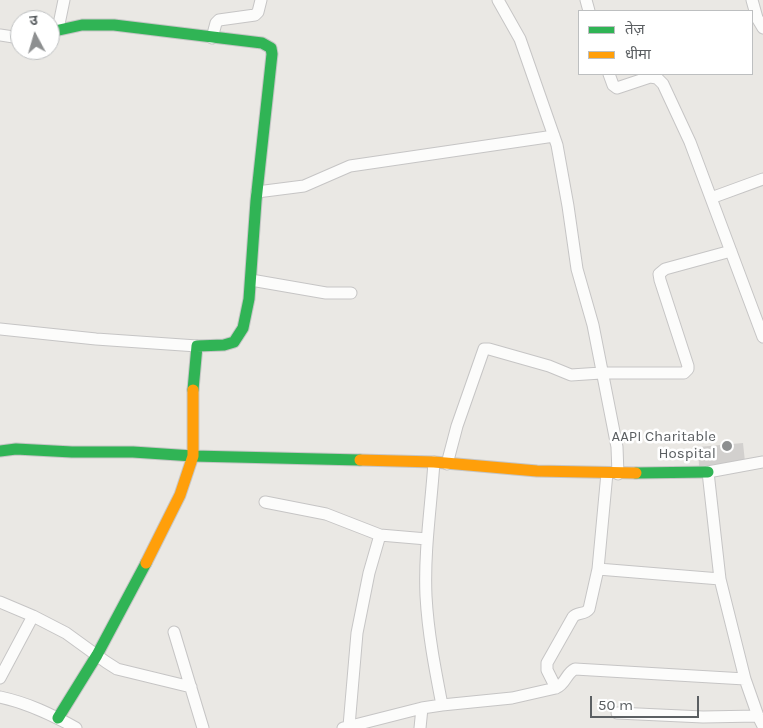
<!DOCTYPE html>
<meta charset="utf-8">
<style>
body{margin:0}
#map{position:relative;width:763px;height:728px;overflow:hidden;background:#eae8e4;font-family:Karla,"Noto Sans Devanagari",sans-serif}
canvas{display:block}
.legend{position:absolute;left:578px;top:10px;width:175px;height:65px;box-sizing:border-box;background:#fff;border:1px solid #bdbfc0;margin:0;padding:6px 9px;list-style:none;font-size:15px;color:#5b5f62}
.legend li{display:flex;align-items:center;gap:10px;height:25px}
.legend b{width:25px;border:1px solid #bdbfc0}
.north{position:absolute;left:10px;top:10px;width:50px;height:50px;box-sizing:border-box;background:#fff;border:1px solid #bdbfc0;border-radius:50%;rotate:354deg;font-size:14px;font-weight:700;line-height:20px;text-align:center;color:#5b5f62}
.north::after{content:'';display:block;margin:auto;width:18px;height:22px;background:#8d8f90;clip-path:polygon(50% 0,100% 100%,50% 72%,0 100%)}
.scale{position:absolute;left:590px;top:696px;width:109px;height:22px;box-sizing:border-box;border:2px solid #5b5f62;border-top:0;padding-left:6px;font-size:15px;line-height:18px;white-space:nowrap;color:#5b5f62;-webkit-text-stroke:4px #fff;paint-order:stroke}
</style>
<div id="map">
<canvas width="763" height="728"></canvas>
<ul class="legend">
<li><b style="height:6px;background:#30b455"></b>तेज़</li>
<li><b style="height:6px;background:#ff9f0a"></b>धीमा</li>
</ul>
<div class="north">उ</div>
<div class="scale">50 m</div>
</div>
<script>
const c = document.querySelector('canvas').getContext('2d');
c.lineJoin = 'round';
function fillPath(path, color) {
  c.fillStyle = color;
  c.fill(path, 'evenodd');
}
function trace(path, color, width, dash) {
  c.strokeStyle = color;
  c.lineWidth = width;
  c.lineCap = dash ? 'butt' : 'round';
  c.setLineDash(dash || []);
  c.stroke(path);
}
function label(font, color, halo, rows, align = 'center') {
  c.font = font + ' Karla,sans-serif';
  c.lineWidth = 5;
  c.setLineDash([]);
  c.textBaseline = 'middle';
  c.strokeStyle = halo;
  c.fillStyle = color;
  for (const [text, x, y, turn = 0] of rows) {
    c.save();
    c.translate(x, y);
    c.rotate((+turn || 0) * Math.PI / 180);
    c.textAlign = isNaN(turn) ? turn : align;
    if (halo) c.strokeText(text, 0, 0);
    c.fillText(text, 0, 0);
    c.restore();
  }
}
fillPath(new Path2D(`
 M743,443L745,462L699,466L698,447Z`), '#d2d0ce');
const street = new Path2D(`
 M498,0L520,39L557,145L568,206L577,269L593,325L617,447L618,474
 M586,0L589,11
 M752,0L757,18L763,28
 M58,29L64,0
 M0,35L20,38
 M212,38L216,23L219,20L255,15L258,12L261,0
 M609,74L613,85L617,88L650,77L657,78L663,84L690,142L763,337
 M257,192L304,186L350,166L554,136
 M711,198L763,179
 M251,280L326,293H351
 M0,329L96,339L197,346
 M763,462L708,472L720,579L745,679L758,716L763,726
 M447,464L457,426L484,349H489L549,366L571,375L601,373H684L688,369V366L660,280L659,274L665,269L731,251
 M265,502L326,514L380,535L427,539
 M598,569L607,473
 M0,602L33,616L66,633L106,662L117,669L191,687
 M174,632L203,728
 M0,678L33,616
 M556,688L547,670V663L573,617C577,612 585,615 589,609L598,569L720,579
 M0,697C28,703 51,714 76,728
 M442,705L512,698L556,688C566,684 566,673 575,669L745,679
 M617,713L703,717L758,716
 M349,726L357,633L369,573L380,535
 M343,728L422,708L442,705C435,669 428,633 426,596C424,551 431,507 434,462
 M420,728L422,708`);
const fast = new Path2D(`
 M50,32L82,25H114L262,43L271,48L272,54L256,201L249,299L243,328L234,342L224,345L197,346L193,390
 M0,451L16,449L72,452H133L193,456L360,460
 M636,473L708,472
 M58,718L97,655L146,563`);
const slow = new Path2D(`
 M360,460L434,462L537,471L636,473
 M146,563L180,495L193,456V390`);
trace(street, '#c6c5c5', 13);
trace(fast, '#c5c5c5', 13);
trace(slow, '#c5c5c5', 13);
trace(street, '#fcfcfb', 11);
trace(fast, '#30b455', 11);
trace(slow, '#ff9f0a', 11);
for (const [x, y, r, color] of [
 [727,446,6,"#8d8f90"]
]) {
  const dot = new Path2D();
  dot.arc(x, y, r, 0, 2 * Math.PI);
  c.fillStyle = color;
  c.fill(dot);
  trace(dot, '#fff', 2);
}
label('15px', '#5b5f62', '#fff', [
 ["AAPI Charitable",716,437],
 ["Hospital",716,454]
], 'right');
</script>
